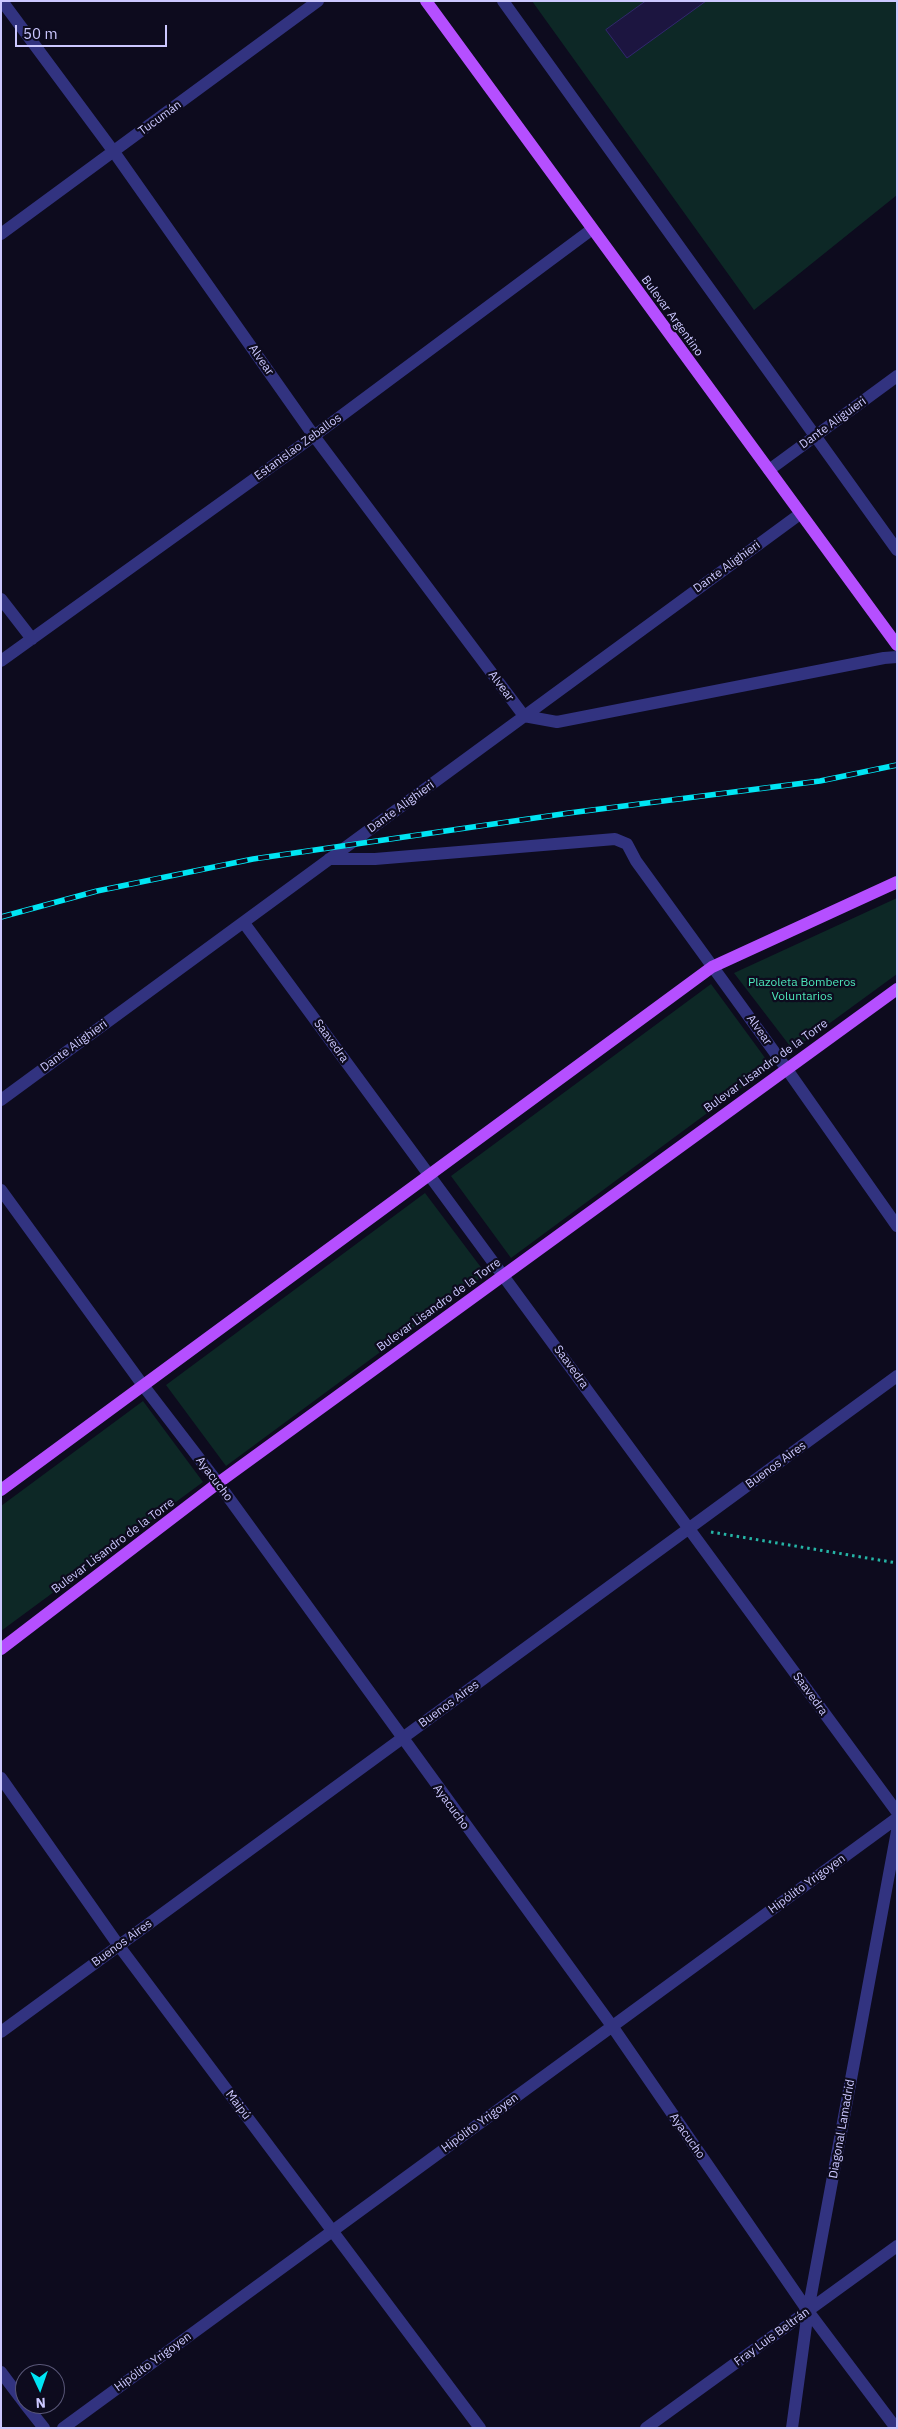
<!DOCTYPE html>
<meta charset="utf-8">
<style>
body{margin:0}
#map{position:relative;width:898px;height:2429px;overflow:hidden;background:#0d0b1e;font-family:"IBM Plex Sans",sans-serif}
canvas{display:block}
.frame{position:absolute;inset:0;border:2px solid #ccc8ff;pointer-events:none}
.north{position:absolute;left:15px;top:2364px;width:50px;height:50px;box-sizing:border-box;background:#0d0b1e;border:1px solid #595778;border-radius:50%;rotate:177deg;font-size:14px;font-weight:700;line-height:20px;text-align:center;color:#ccc8ff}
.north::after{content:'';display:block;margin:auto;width:18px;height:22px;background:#00e5f3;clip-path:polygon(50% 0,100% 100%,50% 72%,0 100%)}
.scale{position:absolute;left:15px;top:25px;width:152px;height:22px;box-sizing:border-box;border:2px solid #ccc8ff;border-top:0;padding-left:6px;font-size:15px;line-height:18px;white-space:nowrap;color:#ccc8ff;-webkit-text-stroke:4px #0d0b1e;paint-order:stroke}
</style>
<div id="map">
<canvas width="898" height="2429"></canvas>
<div class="frame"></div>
<div class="north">N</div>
<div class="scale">50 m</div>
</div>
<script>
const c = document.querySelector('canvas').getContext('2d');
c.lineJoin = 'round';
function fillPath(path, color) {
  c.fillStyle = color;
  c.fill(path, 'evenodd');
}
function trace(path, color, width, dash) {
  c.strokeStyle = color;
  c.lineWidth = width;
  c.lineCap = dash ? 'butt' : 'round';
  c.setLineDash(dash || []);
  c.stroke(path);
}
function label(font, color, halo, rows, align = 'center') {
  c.font = font + ' "IBM Plex Sans",sans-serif';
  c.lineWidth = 4.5;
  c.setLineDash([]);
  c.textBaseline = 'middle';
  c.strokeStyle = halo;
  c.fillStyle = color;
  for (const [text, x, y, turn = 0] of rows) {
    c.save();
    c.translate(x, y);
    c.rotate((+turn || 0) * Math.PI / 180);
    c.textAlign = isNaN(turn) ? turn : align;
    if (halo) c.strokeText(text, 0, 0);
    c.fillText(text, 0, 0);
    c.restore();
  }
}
fillPath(new Path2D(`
 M532,1H897V195L754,310Z
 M897,898V974L793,1050L734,973Z
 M711,984L771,1066L511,1258L451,1176Z
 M425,1193L486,1274L226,1466L166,1385Z
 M143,1401L203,1482L1,1631V1506Z`), '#0d2826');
const building = new Path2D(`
 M646,1H706L627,58L606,30Z`);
fillPath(building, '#1c1540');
trace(building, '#31266e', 1);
trace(new Path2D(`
 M711,1532L897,1563`), '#25b5a6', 3, [2.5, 4]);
trace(new Path2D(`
 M2,1L114,152L314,436L524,716L557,722L884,658L897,657
 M503,1L897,550
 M1,234L318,1
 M769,470L897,376
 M1,599L32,639
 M1,661L314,436L591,230
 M329,859H375L615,839L627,844L636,861L786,1068L897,1226
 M244,923L897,1812
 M1,1100L800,514
 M1,1190L142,1384L218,1483L612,2026L808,2311L896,2428
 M1,1778L119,1946L480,2428
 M1,2032L897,1376
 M1,2372L25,2404
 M25,2404L44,2428
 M63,2428L897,1818
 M646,2428L897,2246
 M792,2428L808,2311L897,1831`), '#323380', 12);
trace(new Path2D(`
 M426,1L897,645
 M1,1490L712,967L897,882
 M1,1649L218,1483L897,989`), '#b54fff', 12);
const rail = new Path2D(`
 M1,917L97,891L253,859L569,813L820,781L897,765`);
trace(rail, '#00e5f3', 5.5);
trace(rail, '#0d0b1e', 4, [11]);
label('12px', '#ccc8ff', '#0d0b1e', [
 ["Tucumán",160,118,-36],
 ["Bulevar Argentino",672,316,54],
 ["Alvear",261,360,55],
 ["Dante Aliguieri",833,423,-36],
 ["Estanislao Zeballos",298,447,-36],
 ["Dante Alighieri",727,567,-36],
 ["Alvear",501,686,53],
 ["Dante Alighieri",401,807,-36],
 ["Alvear",759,1030,54],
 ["Saavedra",331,1041,54],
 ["Dante Alighieri",74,1046,-36],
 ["Bulevar Lisandro de la Torre",766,1066,-36],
 ["Bulevar Lisandro de la Torre",439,1305,-36],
 ["Saavedra",571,1367,54],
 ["Buenos Aires",776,1465,-36],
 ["Ayacucho",214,1479,53],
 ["Bulevar Lisandro de la Torre",113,1546,-37],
 ["Saavedra",810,1694,54],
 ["Buenos Aires",449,1704,-36],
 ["Ayacucho",451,1807,54],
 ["Hipólito Yrigoyen",807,1884,-36],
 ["Buenos Aires",122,1943,-36],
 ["Maipú",238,2105,53],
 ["Hipólito Yrigoyen",480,2123,-36],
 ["Diagonal Lamadrid",842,2129,-80],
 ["Ayacucho",687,2136,55],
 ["Fray Luis Beltrán",772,2337,-36],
 ["Hipólito Yrigoyen",153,2362,-36]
]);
label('12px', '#4de6b9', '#0d0b1e', [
 ["Plazoleta Bomberos",802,983],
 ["Voluntarios",802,997]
]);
</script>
